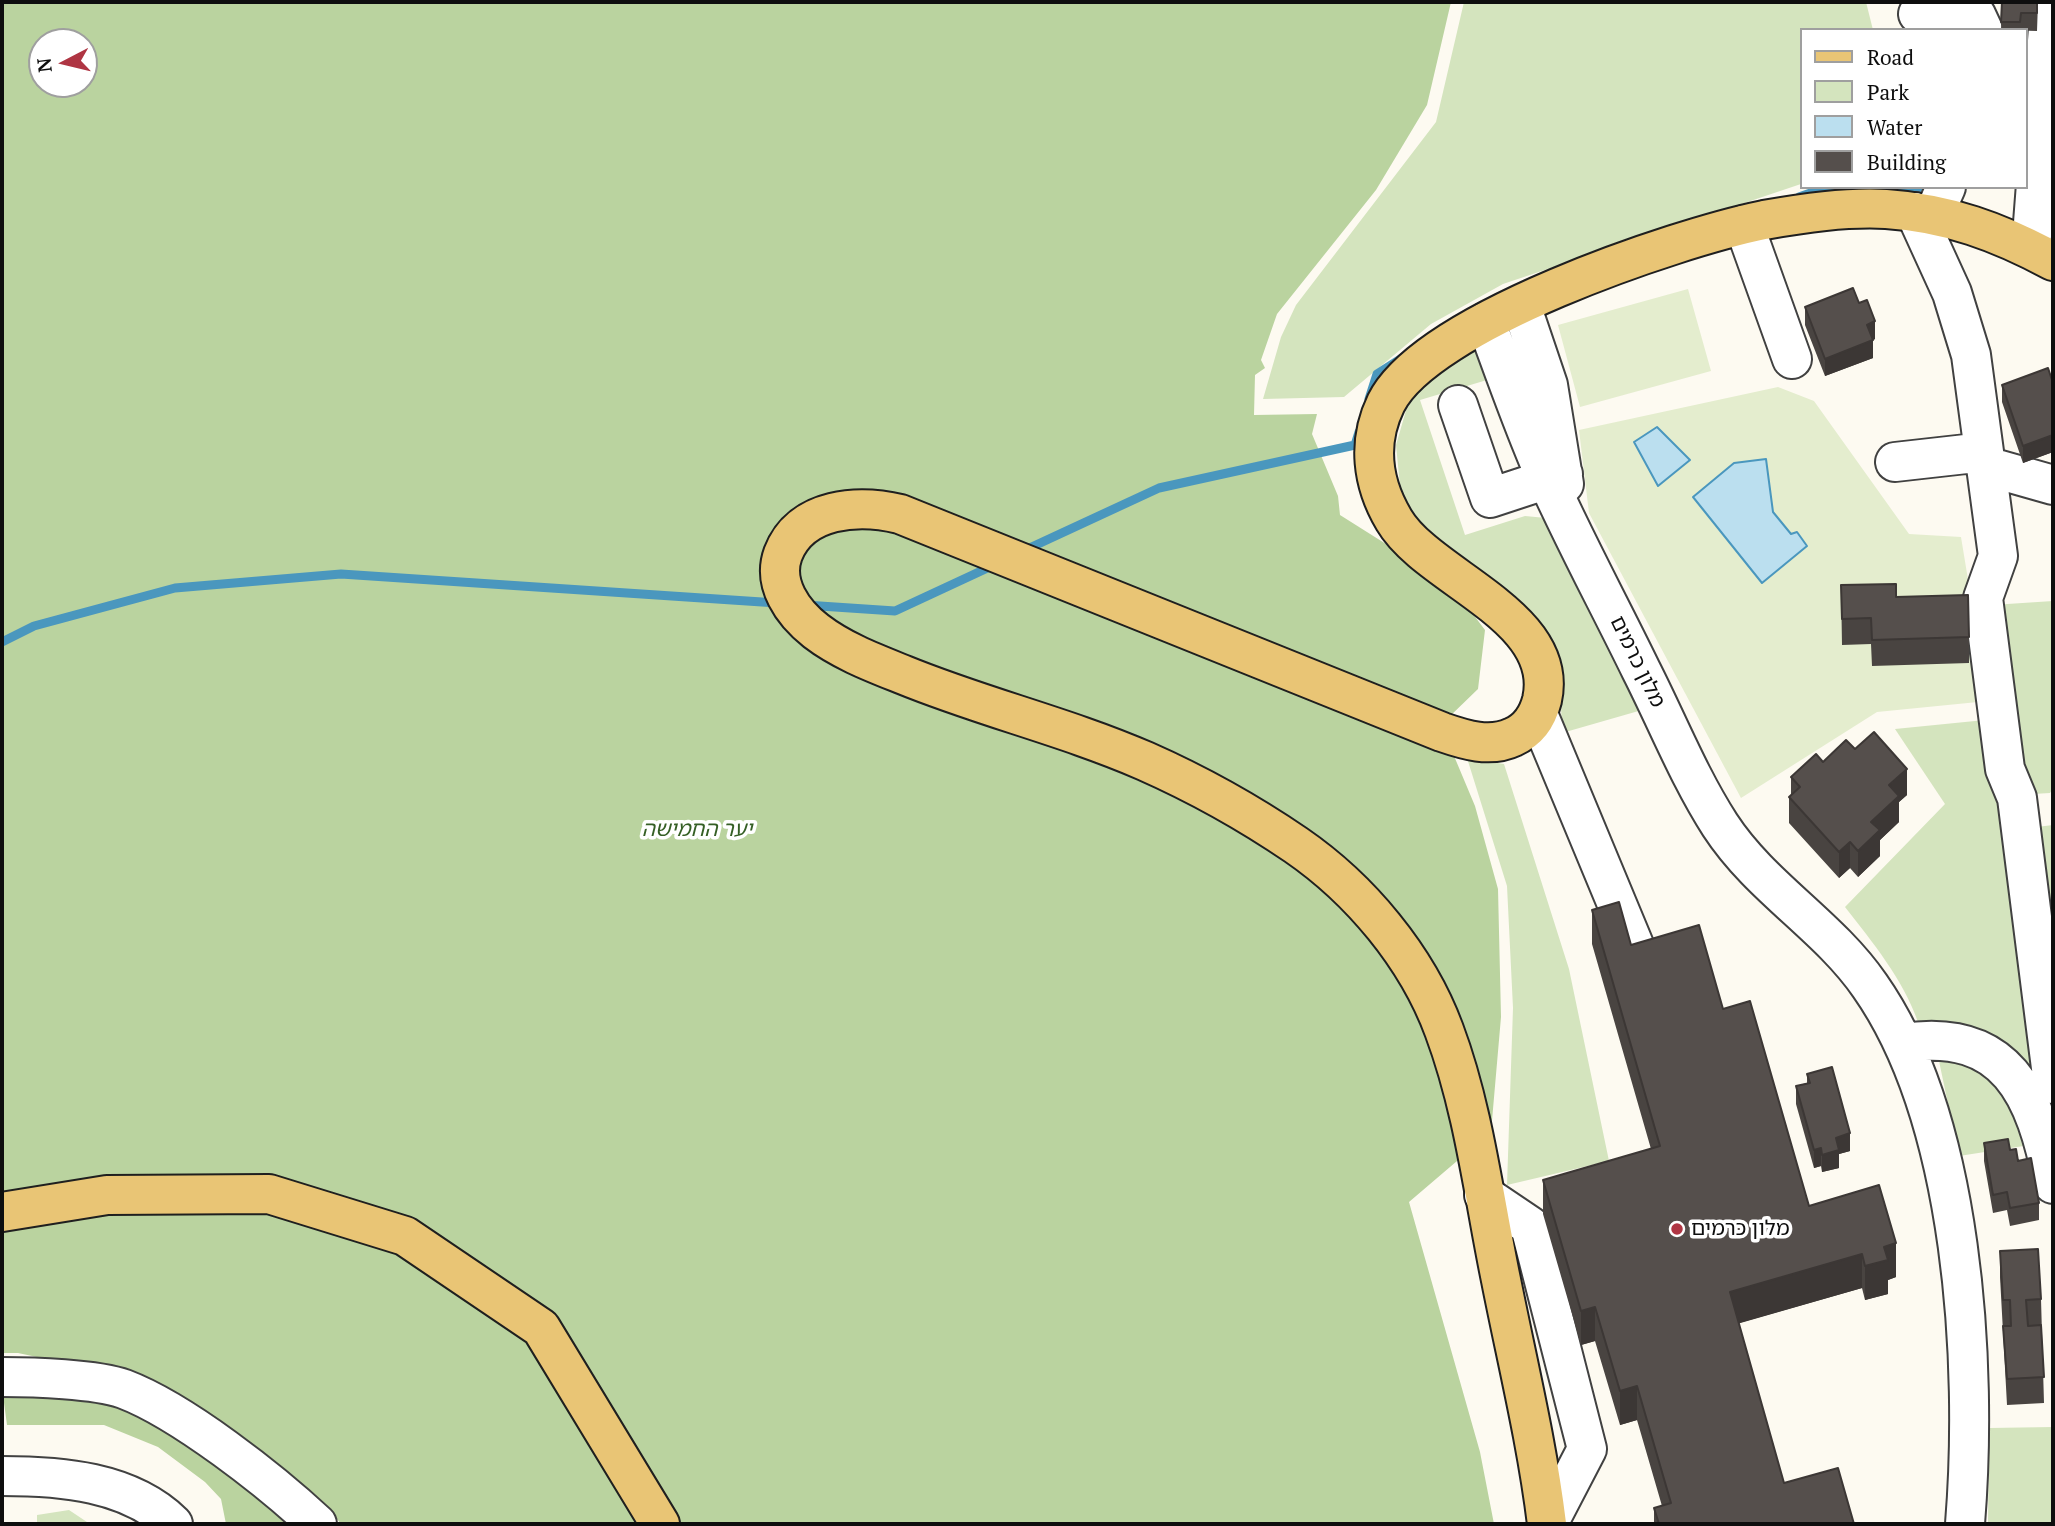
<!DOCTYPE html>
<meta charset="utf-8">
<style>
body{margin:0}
#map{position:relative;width:2055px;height:1526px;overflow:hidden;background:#fdfaf1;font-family:"PT Serif",serif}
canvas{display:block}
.frame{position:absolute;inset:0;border:4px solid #0e0e0e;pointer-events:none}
.legend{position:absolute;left:1800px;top:28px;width:228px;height:161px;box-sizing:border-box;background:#fff;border:2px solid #9f9f9f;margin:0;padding:9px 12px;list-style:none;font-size:21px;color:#0e0e0e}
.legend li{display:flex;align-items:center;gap:14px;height:35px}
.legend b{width:35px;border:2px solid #9f9f9f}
.north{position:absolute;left:28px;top:28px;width:70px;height:70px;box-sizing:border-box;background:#fff;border:2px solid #9f9f9f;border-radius:50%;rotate:263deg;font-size:19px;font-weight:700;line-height:28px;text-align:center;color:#0e0e0e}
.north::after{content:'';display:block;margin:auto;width:24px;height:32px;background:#af3543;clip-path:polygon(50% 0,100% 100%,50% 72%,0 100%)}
</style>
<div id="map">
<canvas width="2055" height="1526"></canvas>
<div class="frame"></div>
<ul class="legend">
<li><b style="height:9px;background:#e9c575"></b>Road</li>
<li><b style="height:19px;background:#d4e4be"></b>Park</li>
<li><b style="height:19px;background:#bbdfef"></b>Water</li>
<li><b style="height:19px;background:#554f4c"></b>Building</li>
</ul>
<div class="north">N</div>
</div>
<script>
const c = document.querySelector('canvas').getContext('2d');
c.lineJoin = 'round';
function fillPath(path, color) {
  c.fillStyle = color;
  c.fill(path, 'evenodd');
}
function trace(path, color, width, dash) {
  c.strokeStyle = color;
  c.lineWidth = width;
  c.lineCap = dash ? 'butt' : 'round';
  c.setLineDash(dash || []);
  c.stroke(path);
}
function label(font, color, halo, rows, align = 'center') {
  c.font = font + ' "PT Serif","Noto Sans Hebrew",serif';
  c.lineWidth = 7;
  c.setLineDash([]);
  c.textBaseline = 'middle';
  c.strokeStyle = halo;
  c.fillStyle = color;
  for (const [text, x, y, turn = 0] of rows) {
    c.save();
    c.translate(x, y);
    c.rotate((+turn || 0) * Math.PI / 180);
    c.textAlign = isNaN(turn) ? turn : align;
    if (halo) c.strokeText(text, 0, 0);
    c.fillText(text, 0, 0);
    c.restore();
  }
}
fillPath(new Path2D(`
 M1464,2H1866L1873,30H1801V184L1503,284L1431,324L1344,397L1263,399L1281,337L1296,305L1436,122Z
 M1477,348L1487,380L1420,400L1465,535L1525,516L1546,518L1642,710L1562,733L1559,653L1540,621L1430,532L1409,510L1400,486L1396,445L1407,407L1423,386Z
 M2053,601V788L2050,793L2033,794L2016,764L1992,605Z
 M1985,720L2012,830L2053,825V1116C2047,1103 2042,1082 2033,1071C2002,1037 1961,1028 1918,1022C1903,979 1873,943 1845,907L1945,804L1895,729Z
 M1467,758L1504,764L1569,969L1609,1161L1507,1185L1513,1008L1507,886Z
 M1944,1057L1991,1071L2030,1145L1959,1156L1939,1061Z
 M2053,1427V1524H1988L1989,1428Z
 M69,1510L90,1524H37V1515Z`), '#d4e4be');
fillPath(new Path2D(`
 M2,2H1451L1427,105L1376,190L1277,314L1261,360L1265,368L1255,375L1254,415L1317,414L1312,434L1338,496L1340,515L1451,585L1485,630L1478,689L1447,719L1449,744L1475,806L1498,889L1501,1017L1491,1132L1409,1202L1480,1452L1494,1524H341L325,1504L242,1441L98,1370L18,1353H2ZM42,42H84V84H42Z
 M2,1388L123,1404L176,1430L297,1524H226L221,1499L205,1482L158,1447L104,1425H7Z`), '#bad39f');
fillPath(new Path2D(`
 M1688,289L1711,371L1580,407L1558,325Z
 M1778,387L1814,401L1909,534L1961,537L1988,701L1877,712L1741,798L1589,513L1579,430Z`), '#e4edce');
const water = new Path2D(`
 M1657,427L1690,460L1658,486L1634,442Z
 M1766,459L1773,512L1791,534L1797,532L1807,546L1762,583L1693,497L1734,463Z`);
fillPath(water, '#bbdfef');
trace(water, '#4a97be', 2);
trace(new Path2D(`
 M1875,190L1915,189L1933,196
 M1799,197L1819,190H1857
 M1369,399L1377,374L1402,358
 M1023,551L1159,488L1355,445L1359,432
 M805,605L895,611L994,565
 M2,642L34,626L175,588L341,574L777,603`), '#4a97be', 9);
const minor = new Path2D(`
 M1918,14L1962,10L1976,15L1983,30
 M1915,212L1952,293L1971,355L1998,556L1983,598L2005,769L2017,798L2053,1084
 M1934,214L1946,187
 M1744,225L1792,359
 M2031,249L2050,2
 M1521,305L1548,385L1564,484
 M1486,322C1503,368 1519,414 1538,459C1569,531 1607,600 1641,670C1667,721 1689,777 1720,825C1761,888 1828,925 1870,986C1964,1120 1978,1364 1965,1524
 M1458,405L1490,498L1563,474
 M1895,462L1984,452
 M1986,466L2053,485
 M1538,714L1639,957
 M1903,1043C2007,1027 2036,1095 2053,1184
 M1484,1195L1530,1226L1587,1449L1548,1524
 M2,1377C33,1377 96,1379 124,1389C182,1411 271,1481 317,1524
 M2,1476C60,1476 129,1481 173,1524`);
const major = new Path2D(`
 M2,1212L107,1195L269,1194L405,1236L541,1328L660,1524
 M1547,1524C1537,1442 1517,1361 1501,1280C1484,1198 1474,1110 1444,1030C1417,957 1360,889 1296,845C1249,813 1197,784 1145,761C1067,727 982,707 904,675C874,663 842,651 816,631C793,613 772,584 783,554C801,507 859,504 900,514L1442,732C1465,740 1490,748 1513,737C1529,730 1538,716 1542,700C1561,616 1428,578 1394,520C1372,483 1367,442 1386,403C1426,322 1676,238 1764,220C1804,213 1845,207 1886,209C1948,213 1999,232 2053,261`);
trace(minor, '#414141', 42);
trace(major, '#1f1f1f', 42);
trace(minor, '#fff', 38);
trace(major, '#e9c575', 38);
fillPath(new Path2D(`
 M2002,2H2038L2037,31L2001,30Z
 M1805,307L1875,339L1873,340V358L1825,376L1805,325Z
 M2053,383V452L2023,463L2002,402V385Z
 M1841,585L1896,597L1969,637V663L1872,666L1871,644L1842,645Z
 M1855,749L1907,795L1899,802V822L1880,840V856L1858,877L1850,868L1839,878L1789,823V797L1791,795V777L1823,762Z
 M1592,910L1631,945L1723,1009L1809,1206L1896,1277L1888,1280V1294L1865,1300L1862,1288L1739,1323L1784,1483L1854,1524H1654V1508L1662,1506L1637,1420L1620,1425L1595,1341L1581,1345L1543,1214V1180L1651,1149L1592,944Z
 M1807,1074L1850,1151L1839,1154V1168L1822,1172L1821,1166L1814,1168L1796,1104V1086L1807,1083Z
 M1984,1143L2010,1150L2018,1161L2039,1203V1220L2010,1226L2007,1210L1993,1213L1984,1161Z
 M2000,1251L2041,1299L2044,1403L2007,1405L2000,1277Z`), '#494441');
fillPath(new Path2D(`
 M1875,321V339L1871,341L1873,340V358L1825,376V359L1867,325Z
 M2053,435V452L2023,463V446Z
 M1907,769V795L1899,802V822L1880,840V856L1858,877V851L1889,785Z
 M1850,842V868L1839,878V852Z
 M1850,1133V1151L1839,1154V1168L1822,1172V1155L1836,1138Z
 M1821,1148V1166L1814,1168V1150Z
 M1896,1243V1277L1888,1280V1294L1865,1300V1266L1884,1247Z
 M1862,1254V1288L1730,1326V1292Z
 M1595,1307V1341L1581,1345V1311Z
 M1637,1386V1420L1620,1425V1391Z`), '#3c3735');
const building = new Path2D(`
 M2002,2H2037V13H2021L2020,22H2001Z
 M1853,288L1859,303L1867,300L1875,321L1867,325L1873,340L1825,359L1805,307Z
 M2048,368L2053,383V435L2023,446L2002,385Z
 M1896,584V597L1968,595L1969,637L1872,640L1871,618L1842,619L1841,585Z
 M1874,732L1907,769L1889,785L1899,796L1871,822L1880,830L1858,851L1850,842L1839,852L1789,797L1800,787L1791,777L1816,754L1823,762L1846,740L1855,749Z
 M1619,902L1631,945L1699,925L1723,1009L1750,1001L1809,1206L1879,1185L1896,1243L1884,1247L1888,1260L1865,1266L1862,1254L1730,1292L1784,1483L1838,1468L1854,1524H1659L1654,1508L1671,1503L1637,1386L1620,1391L1595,1307L1581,1311L1543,1180L1660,1146L1592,910Z
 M1832,1067L1850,1133L1836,1138L1839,1150L1822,1155L1821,1148L1814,1150L1796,1086L1810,1083L1807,1074Z
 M2008,1139L2010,1150L2016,1149L2018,1161L2031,1158L2039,1203L2010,1208L2007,1192L1993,1195L1984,1143Z
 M2038,1249L2041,1299L2026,1300L2028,1326L2041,1325L2044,1377L2007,1379L2003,1326H2011L2010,1300H2003L2000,1251Z`);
fillPath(building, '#554f4c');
trace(building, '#3c3735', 2);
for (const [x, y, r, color] of [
 [1677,1229,7,"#af3543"]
]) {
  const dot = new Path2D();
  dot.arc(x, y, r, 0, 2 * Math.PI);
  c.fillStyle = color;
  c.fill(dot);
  trace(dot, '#fff', 2.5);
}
label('21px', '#0e0e0e', '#fff', [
 ["מלון כרמים",1637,662,64]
]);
label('italic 21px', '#355f25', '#fff', [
 ["יער החמישה",697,830]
]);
label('21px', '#0e0e0e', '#fff', [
 ["מלון כרמים",1691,1229]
], 'left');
</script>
